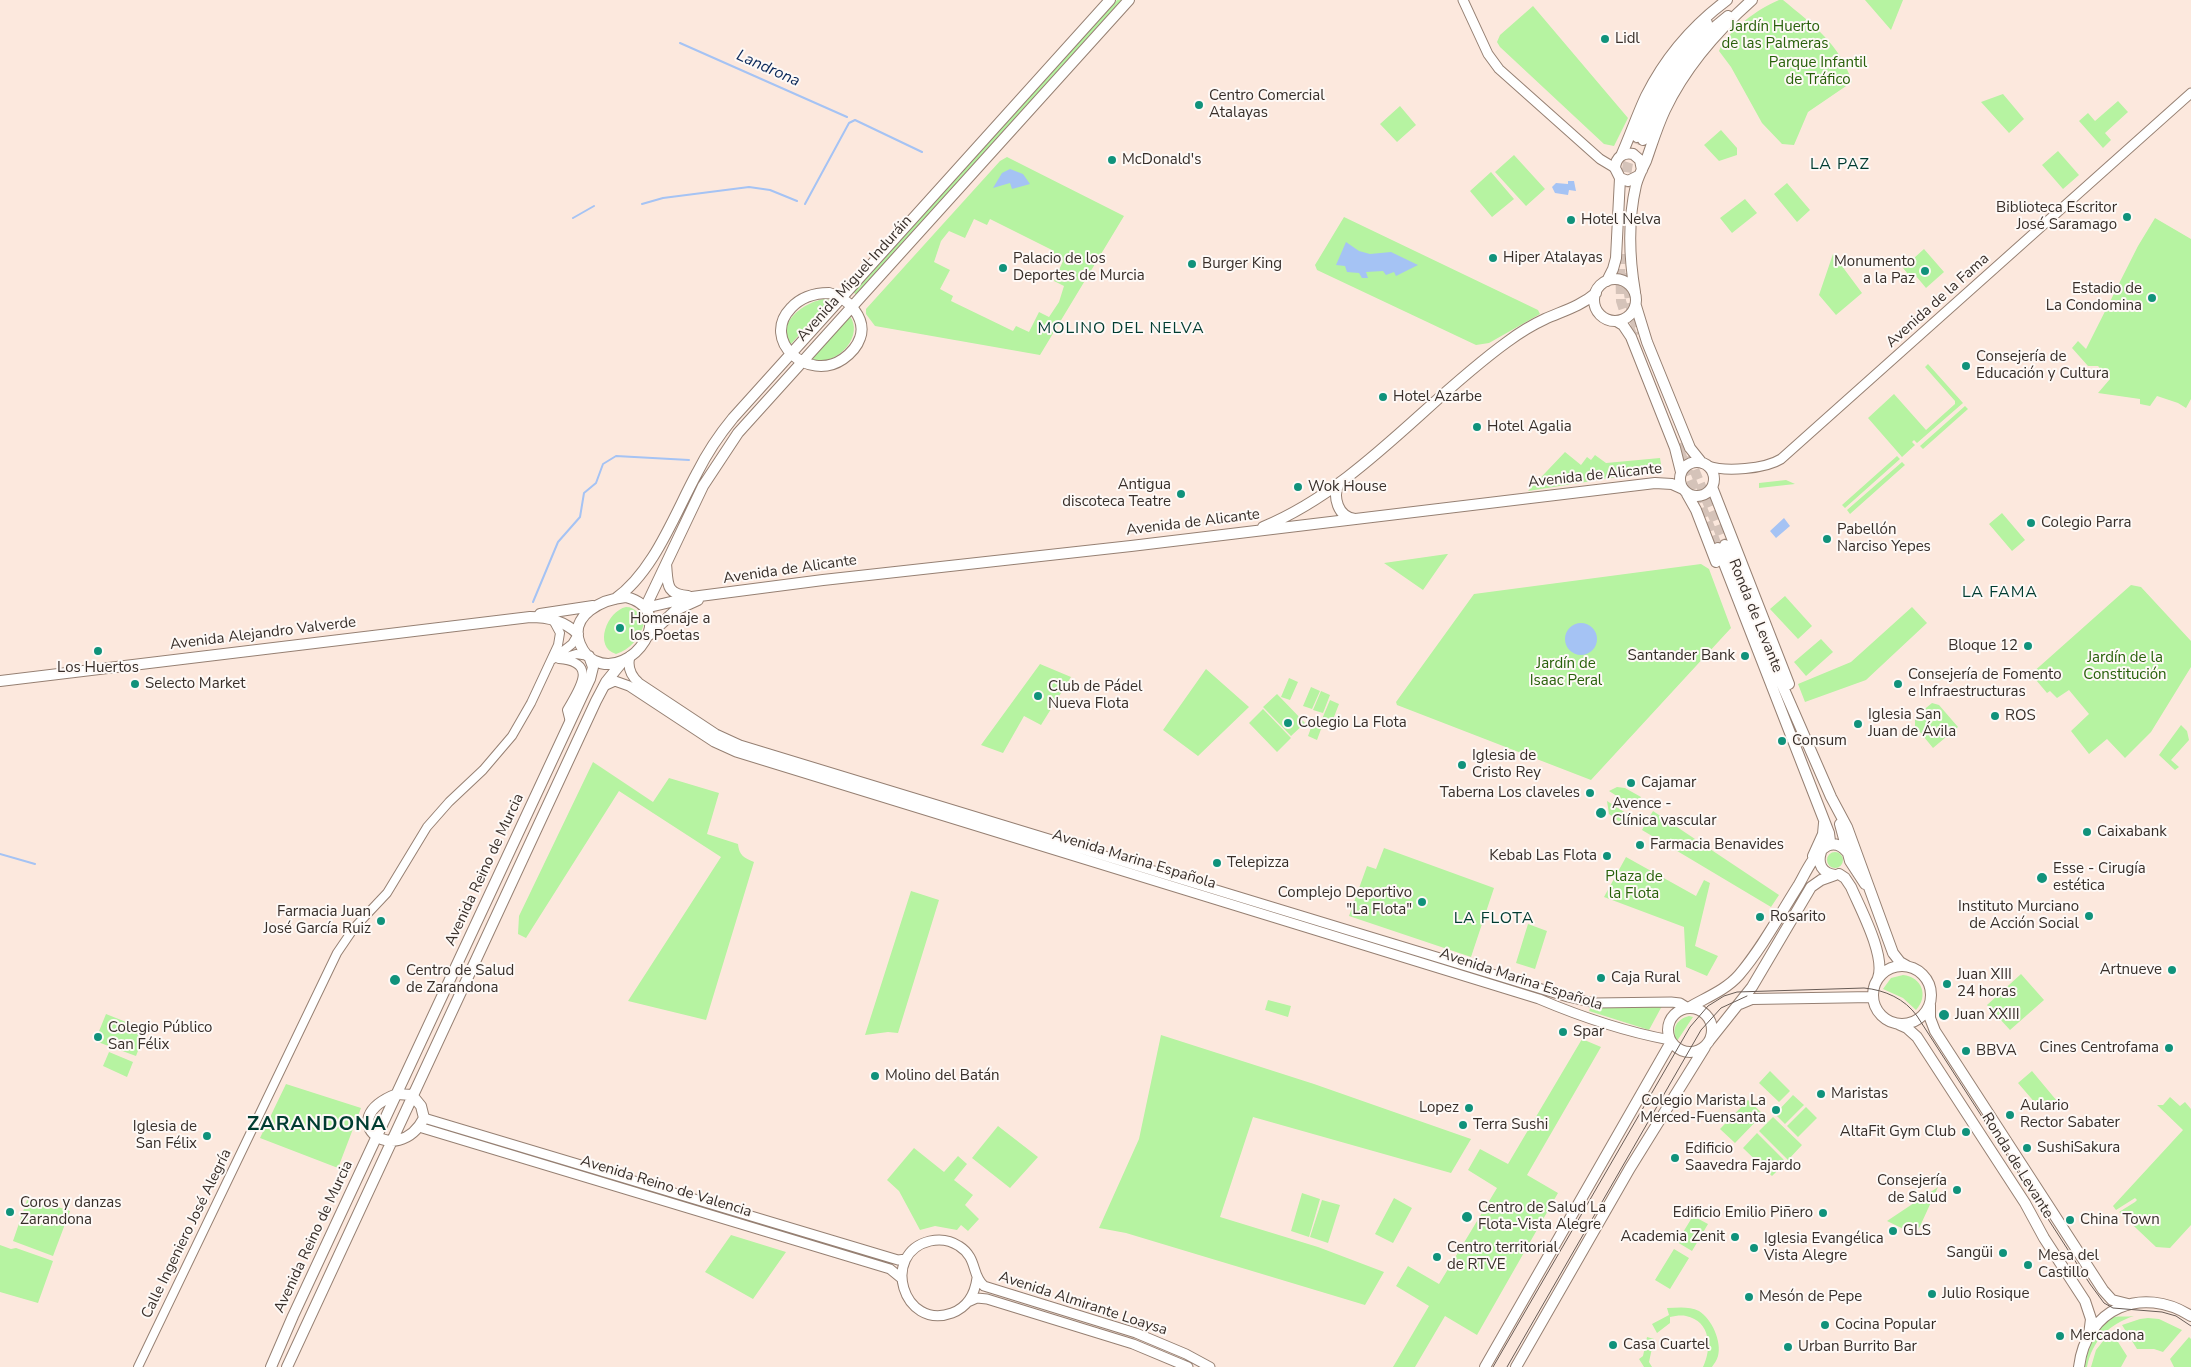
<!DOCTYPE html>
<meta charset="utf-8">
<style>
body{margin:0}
canvas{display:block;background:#fce8dd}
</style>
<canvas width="2191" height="1367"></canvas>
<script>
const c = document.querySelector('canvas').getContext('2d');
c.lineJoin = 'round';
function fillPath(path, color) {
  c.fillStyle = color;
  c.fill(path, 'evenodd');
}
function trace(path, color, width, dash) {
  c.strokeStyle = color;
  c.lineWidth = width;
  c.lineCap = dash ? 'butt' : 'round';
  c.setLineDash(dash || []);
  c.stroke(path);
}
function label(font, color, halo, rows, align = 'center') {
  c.font = font + ' "Nunito Sans",sans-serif';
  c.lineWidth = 4;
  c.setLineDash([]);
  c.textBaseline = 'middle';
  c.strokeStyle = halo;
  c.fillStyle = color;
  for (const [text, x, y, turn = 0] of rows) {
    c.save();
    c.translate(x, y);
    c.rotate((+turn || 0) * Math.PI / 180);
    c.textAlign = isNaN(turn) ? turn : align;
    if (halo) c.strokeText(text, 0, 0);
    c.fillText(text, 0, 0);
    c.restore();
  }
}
fillPath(new Path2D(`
 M1117,0H1124L856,295L853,291Z
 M1779,0H1783C1813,25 1840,44 1852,82L1808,112L1794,145L1782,144L1762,123L1731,67L1719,51C1727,31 1759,8 1779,0Z
 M1865,0H1903L1891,30Z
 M1533,6L1628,118L1614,146L1604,144L1500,47L1497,42L1500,35Z
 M2003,94L2024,119L2009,133L1981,102Z
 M2118,101L2128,112L2105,133L2111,140L2103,148L2079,121L2088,113L2095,121Z
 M1400,106L1416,125L1397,142L1380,124Z
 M1721,130L1737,148V155L1719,161L1704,145Z
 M2058,151L2079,175L2063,189L2042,165Z
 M1514,155L1545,189L1526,206L1495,172Z
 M1007,157L1124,216L1040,355L875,326L866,314V309L1000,161ZM974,219L987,225L990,219L1052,250L1050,255L1063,261L1054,281L1064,286L1059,302L1049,317L1039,312L1029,332L1016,326L1013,331L951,301L953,296L940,289L950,270L934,262L941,241L949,231L965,238Z
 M1491,172L1514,199L1492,217L1470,191Z
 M1787,183L1810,210L1797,222L1774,194Z
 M1745,199L1757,213L1732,233L1720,218Z
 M1344,217L1538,310L1540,314L1489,343L1476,345L1317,270L1315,265Z
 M2155,218L2191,239V399L2186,408L2178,403L2157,396L2150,406L2140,404V399L2098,393L2110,379L2098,366H2088L2072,348L2078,341L2086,349L2138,246Z
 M1924,249L1944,272L1926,288L1916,276L1912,279L1903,268Z
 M1833,254L1862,293L1836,315L1819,295Z
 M825,299L830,300L791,344C774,323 806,301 825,299Z
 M850,316C865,338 834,368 812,359Z
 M1928,364L1963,403L1917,443L1914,440L1912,442L1915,445L1902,457L1868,418L1894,394L1926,430L1955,404V401L1925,367Z
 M1965,406L1968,409L1923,449L1920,446Z
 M1565,452L1581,465L1587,457L1591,460L1595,455L1606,463L1660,458L1662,470L1528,491Z
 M1897,456L1900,459L1845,508L1842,505Z
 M1902,462L1905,465L1850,514L1847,510Z
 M1786,480L1795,484L1759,488V483Z
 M2002,513L2025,540L2012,551L1989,524Z
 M1448,554L1423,590L1384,563L1447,554Z
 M1701,564L1709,569L1731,628L1591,780L1397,705L1396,702L1474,594Z
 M2131,585L2141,587L2191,641V667L2151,732L2125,758L2107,739L2089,754L2071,731L2089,714L2069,690L2057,698L2050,691L2047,693L2031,674Z
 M1785,596L1812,626L1798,639L1770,609Z
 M626,607C636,607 640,615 644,624C640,637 630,650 616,654C593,647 607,611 626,607Z
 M1912,607L1927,623L1866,680L1805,702L1798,684L1851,662Z
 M1821,639L1833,652L1806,676L1794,662Z
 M1040,664L1071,677L1041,725L1024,716L1003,753L981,745Z
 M1206,669L1249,707L1198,756L1163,730Z
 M1289,678L1298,682L1290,700L1281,697Z
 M1311,687L1320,691L1312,709L1303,706Z
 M1321,691L1330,695L1323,713L1313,710Z
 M1277,694L1305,723L1291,736L1263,707Z
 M1330,700L1339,704L1332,722L1322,719Z
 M1932,703L1939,705L1958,727L1933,748L1915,726V717Z
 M1263,709L1291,738L1277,752L1249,723Z
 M1315,717L1324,721L1317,740L1308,736Z
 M2181,725L2187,731L2189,740L2171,760L2179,767L2175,770L2159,755Z
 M593,762L653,802L669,778L719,793L707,834L738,844C739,855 744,858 754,862L706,1020L628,1001L721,857L619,791L526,938L518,934L519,916Z
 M1617,787L1625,788L1641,797L1634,807L1609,791Z
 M1607,801L1632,817L1626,827L1609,814Z
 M1653,811L1779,895L1771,907L1642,830Z
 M1384,848L1494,888L1471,957L1349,916L1367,866L1376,869Z
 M1827 860a8 8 0 1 1 16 0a8 8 0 1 1-16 0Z
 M1626,857L1696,896L1704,880L1710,883L1695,946L1718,956L1707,976L1686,967L1684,927L1604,897Z
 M911,891L939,900L898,1033L888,1032L865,1035Z
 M1240,900L1426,957L1422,960L1239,903Z
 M1528,924L1547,931L1535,969L1516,963Z
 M2021,974L2044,1000L2010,1030L1987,1005Z
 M1903,975C1922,977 1929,996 1916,1010L1903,998L1883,989L1891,978Z
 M1268,1000L1291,1006L1288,1017L1265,1010Z
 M1624,1006H1662L1649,1030L1589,1011L1590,1008Z
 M106,1014L146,1030L136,1056L95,1041Z
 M1689,1016L1693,1017L1677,1041C1671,1030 1676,1019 1689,1016Z
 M1161,1035L1314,1084L1471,1139L1451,1173L1253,1117L1220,1217L1318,1247L1384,1272L1365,1305L1126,1233L1099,1228L1139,1139Z
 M1582,1039L1601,1047L1527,1175L1558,1193L1477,1335L1445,1316L1415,1367H1393L1429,1306L1396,1286L1408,1266L1439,1284L1497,1188L1468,1170L1480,1149L1508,1164Z
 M109,1052L133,1062L127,1077L103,1066Z
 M1770,1071L1790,1091L1779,1102L1759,1083Z
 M2032,1071L2057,1101L2043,1112L2018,1083Z
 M286,1084L361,1108L338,1168L260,1138Z
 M1793,1095L1804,1105L1785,1124L1775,1114Z
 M2170,1097L2180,1106L2185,1102L2191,1109V1225L2170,1248L2156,1247L2119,1212L2135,1202L2137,1200L2135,1198L2116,1210L2113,1206L2183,1130L2157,1105H2163Z
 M1748,1100L1763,1114L1735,1143L1720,1129Z
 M1806,1107L1817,1118L1798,1137L1787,1126Z
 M1773,1117L1802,1145L1788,1160L1759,1131Z
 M998,1126L1038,1157L1010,1188L972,1158Z
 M1757,1133L1786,1162L1772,1176L1743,1148Z
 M914,1148L944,1172L958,1156L967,1164L954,1180L973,1195L965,1205L979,1219L968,1231L961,1225L957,1230L935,1226L920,1230L899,1191L887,1180Z
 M1938,1187L1916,1235L1887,1221Z
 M1302,1193L1320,1199L1309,1237L1291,1231Z
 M28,1197L70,1211L53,1256L13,1241Z
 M1394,1198L1412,1208L1393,1243L1375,1234Z
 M1322,1200L1340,1205L1328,1243L1310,1237Z
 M1693,1216L1708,1224L1692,1251L1677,1242Z
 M731,1235L786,1252L753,1299L705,1272Z
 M0,1245L11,1249L16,1248L53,1261L38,1303L0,1292Z
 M1674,1249L1689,1258L1670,1289L1655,1280Z
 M1667,1308C1677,1308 1689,1306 1699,1311C1712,1319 1722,1342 1718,1356C1717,1360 1714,1364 1712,1367H1703C1712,1349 1711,1321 1686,1316C1681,1315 1675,1316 1670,1317V1323L1657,1333L1652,1324L1669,1315Z
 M2134,1316C2109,1324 2092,1341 2087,1367H2084C2087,1353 2097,1319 2114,1317C2120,1316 2127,1317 2134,1316Z
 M2148,1318L2159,1319L2182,1330L2163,1352L2154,1349H2137L2122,1325L2140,1319Z
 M2111,1331L2127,1356L2121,1367H2091L2096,1350Z
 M1647,1337L1654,1339L1649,1362L1652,1367H1644L1639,1359L1643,1356Z
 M2189,1337L2191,1339V1367H2174L2170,1359Z`), '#b6f3a1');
fillPath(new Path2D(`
 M1010,169L1023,174L1030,184L1012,189L1010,183L993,188L1002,173Z
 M1568,181H1574L1576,191L1569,190L1568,195L1555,193L1552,187L1556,183L1568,184Z
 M1346,242L1359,251L1370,254L1391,252L1418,265L1396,276L1394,272L1386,275L1383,271L1366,272L1368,278H1362L1359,273L1347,272L1345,266L1336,265Z
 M1784,518L1790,526L1776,538L1770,531Z
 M1565 639a16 16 0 1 1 32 0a16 16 0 1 1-32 0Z`), '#a5c3f4');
trace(new Path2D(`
 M680,43L847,117
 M642,204L663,198L749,187L770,190L797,201
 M805,204L849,123L855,120L922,152
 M573,218L594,206
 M533,602L558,542L580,517L584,493L596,483L603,464L616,456L689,460
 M0,854L35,864`), '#a5c3f4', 2);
trace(new Path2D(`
 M1624,187L1628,163L1637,137
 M1620,254L1621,301L1632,335
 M1626,273L1632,314L1639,334
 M1683,442L1725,545
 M1680,452L1718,548`), '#d5c3b9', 10, [10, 5]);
const tertiary = new Path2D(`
 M563,658L576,654L589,656
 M553,659L572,644L578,634
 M559,659C599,662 579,689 567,710L570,722
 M138,1367L337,953L354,928L387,893L427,827L449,802L483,770L512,736L531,703L558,645L560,633L553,620`);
const secondary = new Path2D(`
 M1463,0L1488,54L1499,69L1600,159L1615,168
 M1708,466C1726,472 1765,469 1781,459L2191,93
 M630,656C627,667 631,676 639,683L716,734L740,745L1568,997L1595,1003L1671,1002L1680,1003L1688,1008
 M604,686L615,681L629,686L714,742L736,752L1539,999C1579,1016 1627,1032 1670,1040
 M424,1118L898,1260L906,1259
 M419,1127L890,1269L901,1278
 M977,1278C975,1293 968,1307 952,1313C903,1331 880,1253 930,1241C939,1239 950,1240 959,1246C978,1258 971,1275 984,1286L1136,1333L1186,1354L1210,1367
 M968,1302L977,1298L987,1299L1133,1344L1188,1367`);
const primary = new Path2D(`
 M1637,137C1653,94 1676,57 1707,23
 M1643,140C1661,94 1688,46 1728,16
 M1621,156C1630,136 1637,115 1646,96C1666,56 1692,26 1727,0
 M1638,176L1628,181L1620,178L1615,168C1616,157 1623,152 1633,154L1640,160L1642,170
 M1594 300a21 21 0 1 1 42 0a21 21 0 1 1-42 0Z
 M1607,281L1613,269L1616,258L1620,178
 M1635,292C1629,257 1628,220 1636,185C1638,177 1642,169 1646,161C1652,144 1657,127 1665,110C1685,68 1717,31 1752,0
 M829,293C848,297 867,319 860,338C857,347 850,354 843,359C808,383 760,340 791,308C801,297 814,293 829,293Z
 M1636,306L1647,342L1690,448L1702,463
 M1618,322L1623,325L1631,337L1675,448L1681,472
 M1680 479a17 17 0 1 1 34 0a17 17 0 1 1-34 0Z
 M1339,483C1332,497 1338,517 1355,519
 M1712,487L1789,684
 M1687,494L1696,510L1716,562
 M1263,527C1359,487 1424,402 1507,342C1519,333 1532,325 1545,319C1563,311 1581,306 1596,293
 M1725,545L1776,671L1831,797L1847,827L1893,953L1900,962L1907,966
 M1718,548L1829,833L1830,841L1827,846
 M666,564C668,583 665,594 688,596
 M626,597C680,611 632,679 595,661C588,658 583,651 580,644C568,615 603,599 626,597Z
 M615,599C654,572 675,513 697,473C707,453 719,435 733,418L1110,0
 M645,608L692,597L823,580L1131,546L1655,483L1672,484L1683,489
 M645,608L703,486L738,433L1129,0
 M540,614L593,606
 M649,635L676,610L698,600
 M0,681L530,617C549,617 564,621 578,634
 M1840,824L1850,861L1865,884
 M1821,852C1817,864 1822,873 1835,875
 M1813,856L1823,834L1824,823
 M1839,874L1845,878L1851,887C1860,908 1886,956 1878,978
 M1873 995a29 29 0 1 1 58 0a29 29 0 1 1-58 0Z
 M1740,1004L1752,999L1873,997
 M1930,1005V1018L1935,1031L2103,1290L2112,1300L2128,1304
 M1668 1030a22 22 0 1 1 44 0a22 22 0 1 1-44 0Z
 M1688,1008C1705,998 1726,990 1739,975C1762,948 1779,916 1798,886C1805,874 1814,853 1827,846C1835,842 1842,846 1847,852
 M1898,1024L1907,1028L1917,1037L2025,1203L2044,1238L2085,1301L2091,1319L2089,1335
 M1709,1041L1752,987L1811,887L1821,880L1835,875
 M397,1094L412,1095L421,1106L424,1118C397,1170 330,1120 397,1094Z
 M271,1367L293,1316L590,679L593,667L589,656
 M287,1367L596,701L606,682L623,661
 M1485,1367L1671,1042
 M1516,1367L1630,1168L1705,1047
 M2079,1367C2086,1308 2142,1285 2191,1316`);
trace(tertiary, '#968073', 10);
trace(secondary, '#968073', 11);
trace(primary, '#968073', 12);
trace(tertiary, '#fff', 8);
trace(secondary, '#fff', 9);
trace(primary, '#fff', 10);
trace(new Path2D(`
 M1493,1367L1690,1027L1708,1006L1724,996L1737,992L1864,988C1885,990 1905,999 1917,1016L2090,1284L2104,1303L2113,1308L2162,1312L2176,1316L2191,1326
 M1507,1367L1701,1030L1721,1008L1747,996`), '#685c56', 1);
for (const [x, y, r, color] of [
 [1605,39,5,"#10927b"],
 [1199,105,5,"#10927b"],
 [1112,160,5,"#10927b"],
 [2127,217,5,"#10927b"],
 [1571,220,5,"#10927b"],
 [1493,258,5,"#10927b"],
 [1192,264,5,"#10927b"],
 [1003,268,5,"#10927b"],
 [1925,271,5,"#10927b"],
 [2152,298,5,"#10927b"],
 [1966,366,5,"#10927b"],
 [1383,397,5,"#10927b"],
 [1477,427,5,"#10927b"],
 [1298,487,5,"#10927b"],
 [1181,494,5,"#10927b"],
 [2031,523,5,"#10927b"],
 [1827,539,5,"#10927b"],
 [620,628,5,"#10927b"],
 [2028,646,5,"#10927b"],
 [98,651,5,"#10927b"],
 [1745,656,5,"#10927b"],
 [135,684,5,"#10927b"],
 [1898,684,5,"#10927b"],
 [1038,696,5,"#10927b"],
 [1995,716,5,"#10927b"],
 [1288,723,5,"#10927b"],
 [1858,724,5,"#10927b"],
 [1782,741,5,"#10927b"],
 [1462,765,5,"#10927b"],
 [1631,783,5,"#10927b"],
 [1590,793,5,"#10927b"],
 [1601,813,6,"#10927b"],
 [2087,832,5,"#10927b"],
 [1640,845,5,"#10927b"],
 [1607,856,5,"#10927b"],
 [1217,863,5,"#10927b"],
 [2042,878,6,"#10927b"],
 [1422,902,5,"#10927b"],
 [2089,916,5,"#10927b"],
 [1760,917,5,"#10927b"],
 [381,921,5,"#10927b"],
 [2172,970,5,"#10927b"],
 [1601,978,5,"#10927b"],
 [395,980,6,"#10927b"],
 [1947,984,5,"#10927b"],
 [1944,1015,6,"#10927b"],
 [1563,1032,5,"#10927b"],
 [98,1037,5,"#10927b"],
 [2169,1048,5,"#10927b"],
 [1966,1051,5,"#10927b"],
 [875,1076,5,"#10927b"],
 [1821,1094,5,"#10927b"],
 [1469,1108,5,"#10927b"],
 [1776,1110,5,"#10927b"],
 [2010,1115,5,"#10927b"],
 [1463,1125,5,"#10927b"],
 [1966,1132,5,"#10927b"],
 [207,1136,5,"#10927b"],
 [2027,1148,5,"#10927b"],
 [1675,1158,5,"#10927b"],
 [1957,1190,5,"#10927b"],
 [10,1212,5,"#10927b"],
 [1823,1213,5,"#10927b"],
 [1467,1217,6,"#10927b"],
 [2070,1220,5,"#10927b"],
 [1893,1231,5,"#10927b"],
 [1735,1237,5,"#10927b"],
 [1754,1248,5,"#10927b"],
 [2003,1253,5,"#10927b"],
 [1437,1257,5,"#10927b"],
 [2028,1265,5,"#10927b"],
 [1932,1294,5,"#10927b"],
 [1749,1297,5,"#10927b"],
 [1825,1325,5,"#10927b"],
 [2060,1336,5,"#10927b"],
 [1613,1345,5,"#10927b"],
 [1788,1347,5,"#10927b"]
]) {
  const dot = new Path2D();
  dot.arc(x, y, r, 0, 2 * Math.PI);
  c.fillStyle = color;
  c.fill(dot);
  trace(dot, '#fef9f6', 2);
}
label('15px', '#28600a', '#fef9f6', [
 ["Jardín Huerto",1775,27],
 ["de las Palmeras",1775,44],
 ["Parque Infantil",1818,63],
 ["de Tráfico",1818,80],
 ["Jardín de la",2125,658],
 ["Constitución",2125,675],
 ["Jardín de",1566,664],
 ["Isaac Peral",1566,681],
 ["Plaza de",1634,877],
 ["la Flota",1634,894]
]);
label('15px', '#372e29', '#fef9f6', [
 ["Lidl",1615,39],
 ["Centro Comercial",1209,96],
 ["Atalayas",1209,113],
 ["McDonald's",1122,160],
 ["Biblioteca Escritor",2117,208,"right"],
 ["José Saramago",2117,225,"right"],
 ["Hotel Nelva",1581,220],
 ["Hiper Atalayas",1503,258],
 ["Palacio de los",1013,259],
 ["Deportes de Murcia",1013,276],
 ["Monumento",1915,262,"right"],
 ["a la Paz",1915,279,"right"],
 ["Burger King",1202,264],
 ["Estadio de",2142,289,"right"],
 ["La Condomina",2142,306,"right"],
 ["Consejería de",1976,357],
 ["Educación y Cultura",1976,374],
 ["Hotel Azarbe",1393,397],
 ["Hotel Agalia",1487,427],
 ["Antigua",1171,485,"right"],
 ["discoteca Teatre",1171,502,"right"],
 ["Wok House",1308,487],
 ["Colegio Parra",2041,523],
 ["Pabellón",1837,530],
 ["Narciso Yepes",1837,547],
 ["Homenaje a",630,619],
 ["los Poetas",630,636],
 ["Bloque 12",2018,646,"right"],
 ["Santander Bank",1735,656,"right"],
 ["Los Huertos",98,668,"center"],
 ["Consejería de Fomento",1908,675],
 ["e Infraestructuras",1908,692],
 ["Selecto Market",145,684],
 ["Club de Pádel",1048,687],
 ["Nueva Flota",1048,704],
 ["Iglesia San",1868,715],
 ["Juan de Ávila",1868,732],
 ["ROS",2005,716],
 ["Colegio La Flota",1298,723],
 ["Consum",1792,741],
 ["Iglesia de",1472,756],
 ["Cristo Rey",1472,773],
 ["Cajamar",1641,783],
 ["Taberna Los claveles",1580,793,"right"],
 ["Avence -",1612,804],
 ["Clínica vascular",1612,821],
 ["Caixabank",2097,832],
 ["Farmacia Benavides",1650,845],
 ["Kebab Las Flota",1597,856,"right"],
 ["Telepizza",1227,863],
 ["Esse - Cirugía",2053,869],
 ["estética",2053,886],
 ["Complejo Deportivo",1412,893,"right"],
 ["\"La Flota\"",1412,910,"right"],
 ["Instituto Murciano",2079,907,"right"],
 ["de Acción Social",2079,924,"right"],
 ["Farmacia Juan",371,912,"right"],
 ["José García Ruiz",371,929,"right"],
 ["Rosarito",1770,917],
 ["Artnueve",2162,970,"right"],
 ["Centro de Salud",406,971],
 ["de Zarandona",406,988],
 ["Juan XIII",1957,975],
 ["24 horas",1957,992],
 ["Caja Rural",1611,978],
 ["Juan XXIII",1955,1015],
 ["Colegio Público",108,1028],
 ["San Félix",108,1045],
 ["Spar",1573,1032],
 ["Cines Centrofama",2159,1048,"right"],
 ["BBVA",1976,1051],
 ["Molino del Batán",885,1076],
 ["Maristas",1831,1094],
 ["Colegio Marista La",1766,1101,"right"],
 ["Merced-Fuensanta",1766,1118,"right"],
 ["Aulario",2020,1106],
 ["Rector Sabater",2020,1123],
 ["Lopez",1459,1108,"right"],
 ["Terra Sushi",1473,1125],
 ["Iglesia de",197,1127,"right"],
 ["San Félix",197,1144,"right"],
 ["AltaFit Gym Club",1956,1132,"right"],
 ["SushiSakura",2037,1148],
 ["Edificio",1685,1149],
 ["Saavedra Fajardo",1685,1166],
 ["Consejería",1947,1181,"right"],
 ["de Salud",1947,1198,"right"],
 ["Coros y danzas",20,1203],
 ["Zarandona",20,1220],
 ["Centro de Salud La",1478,1208],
 ["Flota-Vista Alegre",1478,1225],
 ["Edificio Emilio Piñero",1813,1213,"right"],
 ["China Town",2080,1220],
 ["GLS",1903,1231],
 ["Academia Zenit",1725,1237,"right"],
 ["Iglesia Evangélica",1764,1239],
 ["Vista Alegre",1764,1256],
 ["Centro territorial",1447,1248],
 ["de RTVE",1447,1265],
 ["Sangüi",1993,1253,"right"],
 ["Mesa del",2038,1256],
 ["Castillo",2038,1273],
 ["Julio Rosique",1942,1294],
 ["Mesón de Pepe",1759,1297],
 ["Cocina Popular",1835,1325],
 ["Mercadona",2070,1336],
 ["Casa Cuartel",1623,1345],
 ["Urban Burrito Bar",1798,1347]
], 'left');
label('15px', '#372e29', '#fef9f6', [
 ["Avenida Miguel Induráin",855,279,-48],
 ["Avenida de la Fama",1938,301,-42],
 ["Avenida de Alicante",1595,476,-6],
 ["Avenida de Alicante",1193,523,-7],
 ["Avenida de Alicante",790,570,-8],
 ["Ronda de Levante",1755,616,68],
 ["Avenida Alejandro Valverde",263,634,-7],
 ["Avenida Marina Española",1134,860,17],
 ["Avenida Reino de Murcia",485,870,-65],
 ["Avenida Marina Española",1521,980,18],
 ["Ronda de Levante",2017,1166,58],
 ["Avenida Reino de Valencia",666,1187,17],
 ["Calle Ingeniero José Alegría",187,1234,-64],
 ["Avenida Reino de Murcia",314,1237,-65],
 ["Avenida Almirante Loaysa",1083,1304,18]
]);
label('italic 16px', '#0a2859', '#fef9f6', [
 ["Landrona",768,69,24]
]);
c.letterSpacing = '1px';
label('16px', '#003c31', '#fef9f6', [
 ["LA PAZ",1840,165],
 ["MOLINO DEL NELVA",1121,329],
 ["LA FAMA",2000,593],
 ["LA FLOTA",1494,919]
]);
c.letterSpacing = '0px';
c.letterSpacing = '1px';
label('bold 20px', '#003c31', '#fef9f6', [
 ["ZARANDONA",317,1125]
]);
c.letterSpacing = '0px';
</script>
